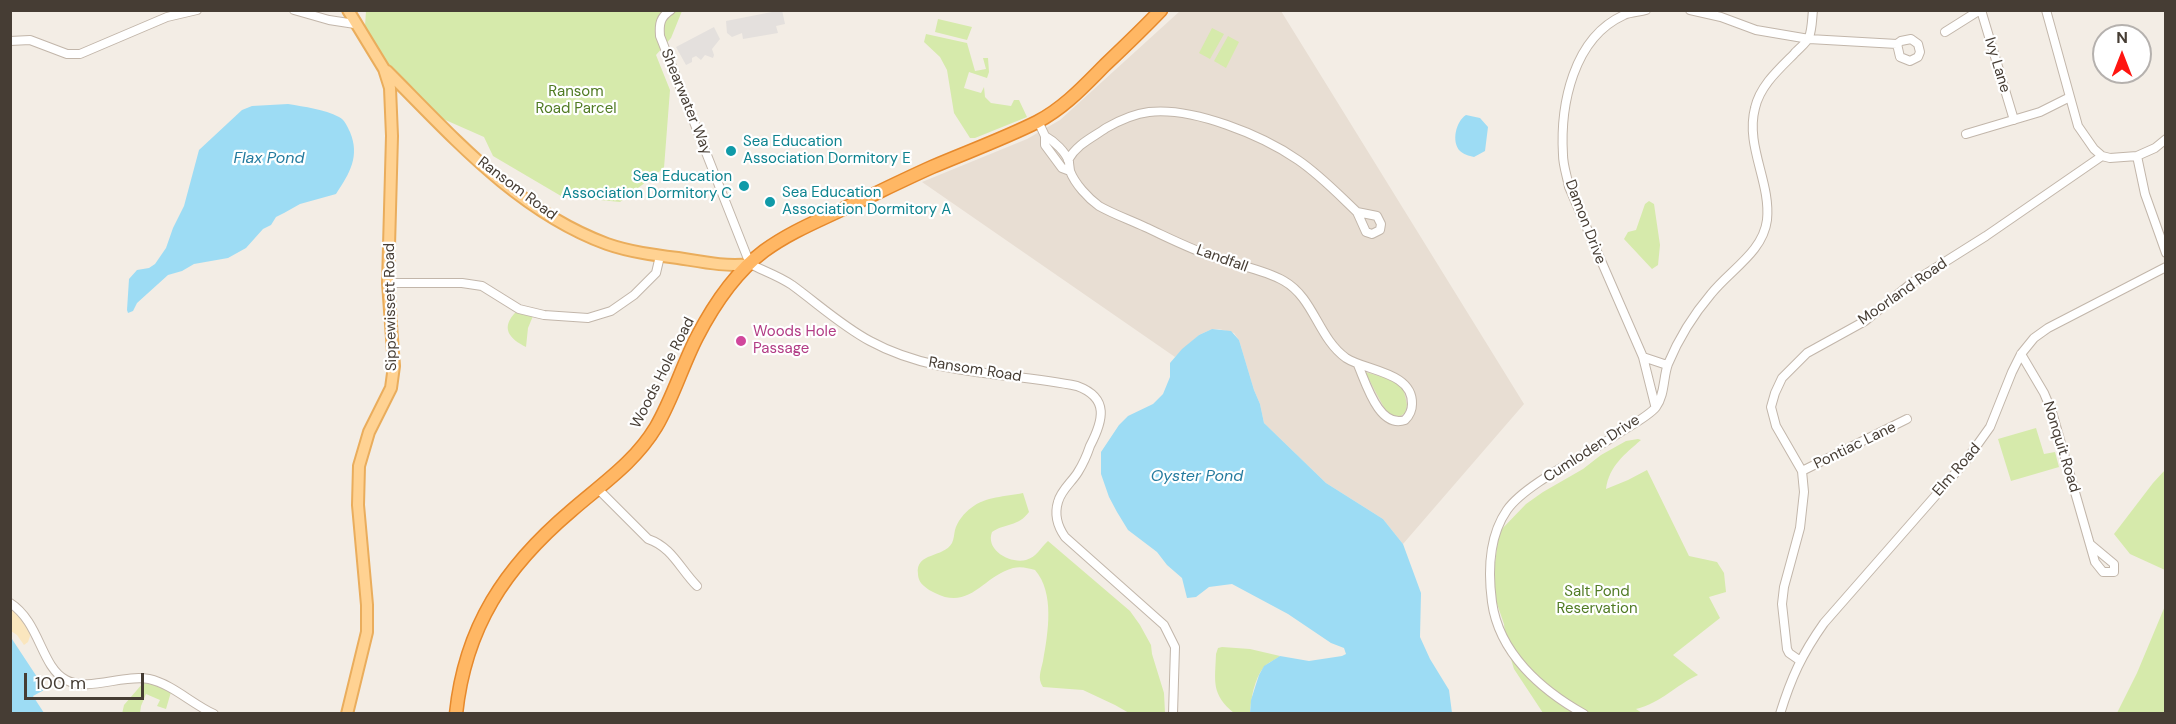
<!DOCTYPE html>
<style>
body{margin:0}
#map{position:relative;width:2176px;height:724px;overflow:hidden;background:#f3ede5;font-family:"DM Sans",sans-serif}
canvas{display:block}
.frame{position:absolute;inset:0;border:12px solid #463d34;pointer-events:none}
.north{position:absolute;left:2092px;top:24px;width:60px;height:60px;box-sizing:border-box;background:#fff;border:2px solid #b5b1ae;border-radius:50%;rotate:0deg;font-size:16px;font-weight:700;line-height:24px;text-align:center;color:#463d34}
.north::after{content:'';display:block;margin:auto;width:21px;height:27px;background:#ff1510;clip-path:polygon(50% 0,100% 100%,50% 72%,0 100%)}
.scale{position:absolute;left:24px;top:673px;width:120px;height:27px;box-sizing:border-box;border:3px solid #463d34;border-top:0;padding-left:8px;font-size:18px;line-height:21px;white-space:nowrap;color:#463d34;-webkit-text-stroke:4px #fff;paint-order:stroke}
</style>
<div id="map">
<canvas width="2176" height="724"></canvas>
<div class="frame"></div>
<div class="north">N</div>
<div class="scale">100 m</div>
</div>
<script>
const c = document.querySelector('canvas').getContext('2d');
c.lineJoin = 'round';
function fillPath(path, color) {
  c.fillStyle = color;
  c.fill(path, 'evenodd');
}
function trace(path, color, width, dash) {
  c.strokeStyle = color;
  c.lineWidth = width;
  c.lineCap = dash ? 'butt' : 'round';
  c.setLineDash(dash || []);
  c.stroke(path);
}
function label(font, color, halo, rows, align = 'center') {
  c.font = font + ' "DM Sans",sans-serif';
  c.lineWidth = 4.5;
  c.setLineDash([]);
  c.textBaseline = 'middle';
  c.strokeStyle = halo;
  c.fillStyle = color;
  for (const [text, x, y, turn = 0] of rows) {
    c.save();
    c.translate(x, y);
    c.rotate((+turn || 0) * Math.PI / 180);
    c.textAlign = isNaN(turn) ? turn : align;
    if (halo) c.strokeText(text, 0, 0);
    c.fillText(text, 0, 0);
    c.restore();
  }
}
fillPath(new Path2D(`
 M1180,11H1281L1524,404L1403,544L1383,519L1326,483L1264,423L1260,404L1254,390L1239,340L1234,333L1219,329H1212L1199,335L1175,357L922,182L1027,139L1060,120Z`), '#e8ded3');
fillPath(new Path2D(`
 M366,11H682L671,38L656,55L670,90L664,168L620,202L561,196L493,156L484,137L425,111L364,41Z
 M938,19L972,27L967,40L935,32Z
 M1212,28L1224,34L1210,59L1199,53Z
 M926,34L967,43L975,71L986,69L983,58H988L989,72L987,78L969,72L964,88L981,93L984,87L985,97L991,103L1011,106L1014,100H1019L1027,117L975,138H970L954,113L947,70L940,57L924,42Z
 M1228,36L1239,42L1226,68L1214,61Z
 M1649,201L1654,204L1660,245L1658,265L1652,269L1624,239L1628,232L1636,230L1645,204Z
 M517,311L533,316L528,328L526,347C510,339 499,328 517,311Z
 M1365,372L1389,379L1403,388L1407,405L1405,413L1397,418L1387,413Z
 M2036,428L2044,454L2055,452L2059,467L2011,481L1998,439Z
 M1638,439L1641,440C1625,454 1609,466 1606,489L1628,480L1647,470L1689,556L1717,562L1724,573L1726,592L1709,597L1720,618L1673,655L1698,675C1676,685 1661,703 1636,709L1642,713H1543L1514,669L1506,643L1504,624L1494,595L1493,578L1499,532L1526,504L1543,492L1583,469L1601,455L1626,441Z
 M2165,470V570L2130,554L2114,534L2153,483Z
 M1023,493L1029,512C1018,527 1005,523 992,532C985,550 1010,564 1026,560C1037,557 1040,548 1048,541L1130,611L1140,625L1151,645L1152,654L1164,693L1165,713H1129L1115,705L1083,690L1043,687C1037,678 1041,671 1043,661C1048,633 1055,593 1035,570C1028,568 1021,566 1013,568C983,576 970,611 935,593C931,591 927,589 924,586C920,583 918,578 918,574C915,552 944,558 952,543C954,539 954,534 955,530C957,522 964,513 971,508C986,496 1005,497 1023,493Z
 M2165,606V713H2117L2137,673Z
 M1222,647L1250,649L1280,656C1275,660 1267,663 1264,667C1254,679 1251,699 1250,713H1234C1211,694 1215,682 1216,654L1218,648Z
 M143,683L152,684L171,692L166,709L157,706L160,700L146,694L141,706L140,713L122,714L124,705Z`), '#d6eaab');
fillPath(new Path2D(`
 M10,609L26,620L31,633L28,642L24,645L17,635L11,631Z`), '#fae6be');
fillPath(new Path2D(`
 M782,10L785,24L776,26L778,33L743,39L742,33L732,37L727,33L726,21Z
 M714,27L720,39L712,49L714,55L713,58L705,55L701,60L696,56L692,58V62L686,65L676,47Z`), '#e4e0dd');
fillPath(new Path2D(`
 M288,104C305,107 324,109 339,117C345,120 347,126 350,132C360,156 350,173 336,194L300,204L284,213L276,217L271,225L263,229L246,248L228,258L194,264L182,271L168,275L137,303L133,311L128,313L127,310L129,279L137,270L149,268L155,264L166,248L173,228L184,206L199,150L242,110L252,106Z
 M1466,115L1480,118L1488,127L1485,151L1474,157C1469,156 1463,154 1460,151C1451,142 1456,121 1466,115Z
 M1212,329L1231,331L1239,340L1254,390L1260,404L1264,423L1326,483L1383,519L1403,544L1421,593L1420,637L1430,659L1449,690L1452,713H1250L1251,700L1259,675L1264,666L1280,656L1309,661L1342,656L1346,654L1344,648L1331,643L1288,614L1232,584L1209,587L1196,597L1187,598L1182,578L1167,565L1157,552L1128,530L1117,512L1109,497L1101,474V452L1119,425L1128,416L1153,404L1163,394L1170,377V363L1182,349L1199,335Z
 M10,636L39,680L52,713H11Z`), '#9ddcf4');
fillPath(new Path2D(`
 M46,689L55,712V714L44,713L33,696Z`), '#f3ede5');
const minor = new Path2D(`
 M294,10L329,20L355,24
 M671,10C660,17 659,24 660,36L750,264C764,271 779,276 792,285C818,304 842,326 870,341C934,376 1008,372 1077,386C1110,398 1103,421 1090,446C1087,455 1083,464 1078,472C1072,482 1061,490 1058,502C1054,515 1058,527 1065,537L1164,625L1175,647L1173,714
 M1646,10C1639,12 1630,12 1624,15C1573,38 1560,105 1563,155C1563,165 1567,176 1569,187L1643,357L1667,365
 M1690,10L1721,17L1756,30L1809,39L1897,44L1901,41L1911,39L1918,44L1920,52L1918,57L1910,61L1900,57L1897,44
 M1981,10L2014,120
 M2046,10L2078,126L2094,149L2102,156
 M1945,32L1980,10
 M10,41L30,40L67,54H80L167,17L197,10
 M1038,121L1045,136V145L1062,168L1070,171
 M1966,134L2040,112L2070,97
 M1045,136C1054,141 1066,152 1069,162C1069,164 1070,170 1070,171C1075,184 1088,198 1099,206C1113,214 1130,220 1145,227C1169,238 1194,251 1220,259C1240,266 1265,270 1284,281C1314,298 1318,338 1346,358C1366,371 1413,372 1412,404C1412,411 1410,415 1405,420C1379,429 1366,383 1358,365
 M2137,156L2155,148L2166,139
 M1068,160C1077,144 1092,138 1106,128C1120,120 1133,114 1149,112C1193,107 1262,135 1298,160C1320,175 1338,194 1357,212
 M1357,212L1377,216L1381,224L1380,230L1372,234L1366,232Z
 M388,283H462L482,286L519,309L544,315L588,318L611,311L634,295L656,273L660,256
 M2021,354L2044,393L2052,412L2095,562L2103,572H2114V564L2090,544
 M1643,357L1655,405
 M1802,471L1907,419
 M598,489L648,539C672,547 680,569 697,586
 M10,603C40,622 41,667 66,680C88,692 123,674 149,679C172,684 192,704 214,714
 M1799,660L1789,653L1787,649L1782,604L1784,587L1800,528L1804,492L1802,471L1776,426L1771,407L1775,393L1782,378L1807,353L1865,321L1913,282L1986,236L2102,156L2110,158L2137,156L2145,194L2166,253
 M1584,714C1541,690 1499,653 1492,602C1488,572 1489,536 1507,510C1526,483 1589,454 1619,433C1628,427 1649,416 1656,407C1665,395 1663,377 1668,364C1678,340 1694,314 1711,294C1730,270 1763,252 1767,220C1771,182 1745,146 1755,108C1760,86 1778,70 1794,54C1798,49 1807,43 1809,37C1812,30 1812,19 1813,10
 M1780,714C1791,678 1802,654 1824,623L1965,462L1990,427L2012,372L2021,354L2034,338L2048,328L2166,267`);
const major = new Path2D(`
 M387,71C452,136 517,211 607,244C630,252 654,255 678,258C703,262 726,267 750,264
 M347,714L367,632V605L358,505L359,466L369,432L391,388L394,366L388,283L392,136L390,88L384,69L348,10`);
const highway = new Path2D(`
 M456,714C465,627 505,567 571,511C602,484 635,462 656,427C673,398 682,366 697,337C713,306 736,272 764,251C790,232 818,221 847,207C875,194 903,180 932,167C967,152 1003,139 1037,122C1064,108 1084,86 1105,65C1124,47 1143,29 1161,10`);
trace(minor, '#c2b6aa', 10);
trace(major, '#eaad5c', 14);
trace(highway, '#e6892c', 15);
trace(minor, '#fff', 8);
trace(major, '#ffd292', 10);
trace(highway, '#ffb764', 12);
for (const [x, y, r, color] of [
 [731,151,6,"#0f9aa8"],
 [744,186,6,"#0f9aa8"],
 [770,202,6,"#0f9aa8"],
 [741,341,6,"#d1479c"]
]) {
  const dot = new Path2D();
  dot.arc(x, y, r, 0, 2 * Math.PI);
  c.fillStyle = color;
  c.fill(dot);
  trace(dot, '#fff', 2);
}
label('15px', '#463d34', '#fff', [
 ["Ivy Lane",1997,65,73],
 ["Shearwater Way",686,102,68],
 ["Ransom Road",517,189,37],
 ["Damon Drive",1585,222,69],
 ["Landfall",1222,259,20],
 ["Moorland Road",1903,292,-35],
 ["Sippewissett Road",391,307,-91],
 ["Ransom Road",975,370,9],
 ["Woods Hole Road",663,373,-63],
 ["Pontiac Lane",1855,446,-26],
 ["Nonquit Road",2061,447,73],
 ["Cumloden Drive",1592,449,-33],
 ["Elm Road",1957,470,-49]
]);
label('15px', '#507b24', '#fff', [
 ["Ransom",576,92],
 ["Road Parcel",576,109],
 ["Salt Pond",1597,592],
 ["Reservation",1597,609]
]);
label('15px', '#0d838f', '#fff', [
 ["Sea Education",743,142],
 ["Association Dormitory E",743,159],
 ["Sea Education",732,177,"right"],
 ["Association Dormitory C",732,194,"right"],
 ["Sea Education",782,193],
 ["Association Dormitory A",782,210]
], 'left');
label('15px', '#b23c85', '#fff', [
 ["Woods Hole",753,332],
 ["Passage",753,349]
], 'left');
label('italic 16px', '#247b9f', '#fff', [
 ["Flax Pond",269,159],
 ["Oyster Pond",1197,477]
]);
</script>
